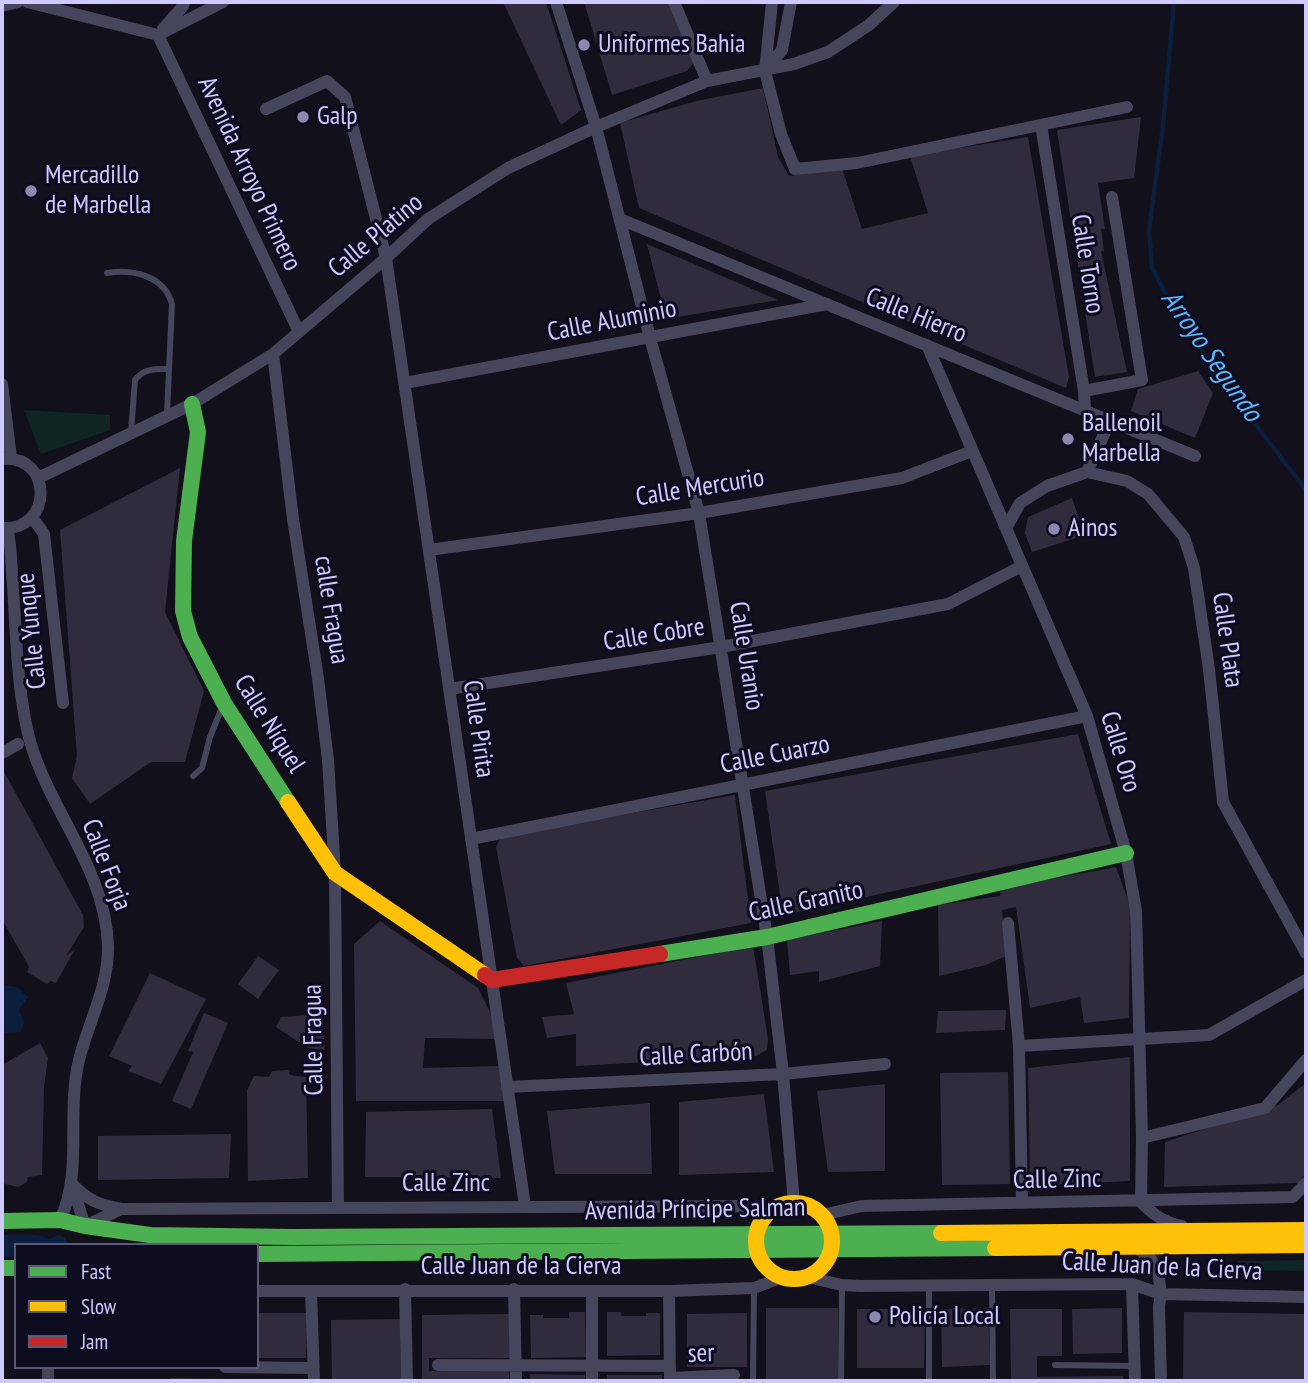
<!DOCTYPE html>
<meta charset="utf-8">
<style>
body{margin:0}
#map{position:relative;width:1308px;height:1383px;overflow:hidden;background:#12101b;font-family:"PT Sans Narrow",sans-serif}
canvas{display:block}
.frame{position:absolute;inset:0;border:4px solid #cec9ff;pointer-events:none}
.legend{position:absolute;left:14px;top:1243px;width:245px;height:126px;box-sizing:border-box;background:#0e0c1f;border:2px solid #5b5879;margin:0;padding:9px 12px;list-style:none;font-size:21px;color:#cec9ff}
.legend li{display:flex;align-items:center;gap:14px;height:35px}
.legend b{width:35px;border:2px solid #5b5879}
</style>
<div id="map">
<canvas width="1308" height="1383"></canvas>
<div class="frame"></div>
<ul class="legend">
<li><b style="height:9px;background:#4caf50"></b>Fast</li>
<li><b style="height:9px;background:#ffc107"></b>Slow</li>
<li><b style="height:9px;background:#c62828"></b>Jam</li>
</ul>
</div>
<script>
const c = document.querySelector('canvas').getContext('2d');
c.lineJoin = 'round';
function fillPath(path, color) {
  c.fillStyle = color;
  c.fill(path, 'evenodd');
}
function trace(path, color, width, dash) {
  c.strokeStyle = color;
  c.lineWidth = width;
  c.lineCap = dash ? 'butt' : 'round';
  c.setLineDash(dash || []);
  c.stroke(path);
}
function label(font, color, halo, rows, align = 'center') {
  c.font = font + ' "PT Sans Narrow",sans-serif';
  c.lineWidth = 6;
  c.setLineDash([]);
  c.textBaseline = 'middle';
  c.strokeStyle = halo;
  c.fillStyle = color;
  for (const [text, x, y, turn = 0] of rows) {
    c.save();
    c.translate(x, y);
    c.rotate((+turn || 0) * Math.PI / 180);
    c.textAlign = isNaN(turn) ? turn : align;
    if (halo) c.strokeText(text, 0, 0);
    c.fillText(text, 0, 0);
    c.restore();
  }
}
fillPath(new Path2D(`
 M24,410L110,415V430L41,454Z
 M1306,1260V1271L1239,1270L1238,1261Z`), '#0f2625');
fillPath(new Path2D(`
 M4,985L17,987L28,997L19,1010L24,1022L21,1032L3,1033L2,1031Z
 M2,1235H38L49,1239L59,1235L65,1238L69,1245H16V1257H2Z`), '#0b1e3d');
trace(new Path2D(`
 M1174,2L1163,126L1149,230L1152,268L1175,312L1249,416L1306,490`), '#0b1e3d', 4.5);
fillPath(new Path2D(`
 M503,2H546L581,110L561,125Z
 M584,2H668L695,61L687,71L612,95Z
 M763,88L778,157L789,176L842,168L862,229L928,213L910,156L1028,137L1069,377L1066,388L639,208L620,123L696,101Z
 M1141,117L1134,178L1098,183L1105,229H1101L1104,251H1101L1127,372L1095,377L1057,130Z
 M647,244L778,300L666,319Z
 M1198,371L1213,393L1195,438L1131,411L1138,389Z
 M180,468L165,612L204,691L185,762H151L90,804L72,778L77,756L60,530Z
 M1072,498L1085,535L1032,552L1025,533L1028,517Z
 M1078,734L1111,844L783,915L765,791Z
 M2,768L83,915L84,927L66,956L75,949L56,983L51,981L47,984L27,972L29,967L2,919Z
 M735,795L751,923L524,966L517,958L496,847L502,836Z
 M1116,867L1130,905L1129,1018L1084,1023L1080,997L1030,1008L1016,907L1002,910L1006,956L986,965L939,976L938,905L1000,896L1001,888Z
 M380,921L478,988L490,1012L498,1039L425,1038L423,1068L499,1066L505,1101H356L354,944Z
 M882,921L880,966L819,982V971L790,975L787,940Z
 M753,946L768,1039L767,1050L756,1056L576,1066V1034L547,1038L542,1017L574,1014L566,983Z
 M258,956L279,970L258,999L238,984Z
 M150,973L206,999L161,1084L128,1071L132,1066L109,1056Z
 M1006,1010L1005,1030L936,1033L938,1011Z
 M204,1013L228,1023L191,1109L172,1101L193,1052L188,1051Z
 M322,1014L325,1050L308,1048L276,1027L281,1017Z
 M40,1043L48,1058L44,1087L42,1175L28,1177L27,1182L18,1187L2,1183V1065Z
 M1130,1057V1181L1030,1186L1028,1068Z
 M288,1070L290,1075L306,1077L308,1178L248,1181L247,1090L254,1076L269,1077L272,1071Z
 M1008,1072L1010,1184L942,1185L940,1073Z
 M1306,1083V1173L1298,1183L1164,1187L1165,1142L1278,1105Z
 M885,1084V1171L828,1172L817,1091Z
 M764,1094L774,1172L679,1175V1102Z
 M650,1103L652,1174H555L547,1111Z
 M492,1109L501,1178L365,1177L366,1112Z
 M231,1134L229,1178L98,1180V1136Z
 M766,1308H838V1381H766Z
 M988,1308L990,1365L942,1367L941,1309Z
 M1122,1308V1353L1073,1354L1072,1309Z
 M857,1309H925L924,1368H857Z
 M1010,1309H1062V1356H1037V1377L1123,1376V1381H1011Z
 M569,1312H585L586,1357L531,1358L530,1315H543V1318H569Z
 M607,1312H621V1316H646V1313H660V1355L607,1356Z
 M1184,1312L1306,1314V1381H1183Z
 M257,1313H307L306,1358H257Z
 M747,1313V1367H687V1314Z
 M509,1314L510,1358H429V1371H509V1381H422V1315Z
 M400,1319L401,1381H332L331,1320Z
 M530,1374L585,1375V1381H530Z
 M607,1375H662V1381H607Z
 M170,1378L232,1379V1381H171Z`), '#302c3e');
trace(new Path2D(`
 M107,273C132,269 164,275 172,304L167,414
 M131,432L135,380C144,368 155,369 169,369
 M193,776L202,768L210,737L223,705
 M929,1285V1381
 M992,1285L993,1381
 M1055,1365L1135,1366
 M753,1381L754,1288
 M841,1381L842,1285`), '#45455c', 6);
trace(new Path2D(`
 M27,2L158,35L299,332
 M556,2L596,127L650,338L699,513L767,937L783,1074L794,1203
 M674,2L707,81
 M772,2L765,71L781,134L795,169L857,163L1127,107
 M2,6L18,2
 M163,29L183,6L184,2
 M158,35L223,2
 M765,71L782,50L791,2
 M266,109L327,81L345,97L386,258L525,1206
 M1041,125L1084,391L1085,410
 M620,219L1195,456
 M927,345L1087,716L1126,853L1136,911L1142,1138L1141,1202C1152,1214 1165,1223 1182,1226
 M273,354L293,519L318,678L328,760L335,873L338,1206
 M405,383L827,304
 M2,384L11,458
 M1084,391L1142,380L1112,197
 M2,459C53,454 54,531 2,528
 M1087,472L1110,421
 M38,478L192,404L273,354L386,258L428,219L508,168L596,127L707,81L794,64L828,52L869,25L894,2
 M32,517L44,534L63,703
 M7,528C12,547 11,567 13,586C16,634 17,682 27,729C43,804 106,866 108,946C109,995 79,1036 75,1084C70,1129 80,1179 60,1220
 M1006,528L1020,503L1047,486L1087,472L1127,481L1148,494L1184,537L1194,568L1209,669L1223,802L1306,953
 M429,550L699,513L902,478L972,451
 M449,689L721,647L948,604L1022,566
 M2,753L18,744
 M471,839L1087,716
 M1008,923L1019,1046L1022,1203
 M1019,1046L1209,1035L1306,980
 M507,1087L783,1074L885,1064
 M1142,1138L1265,1108L1306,1060
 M72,1184C90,1202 98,1204 122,1209L747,1206L768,1214
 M73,1188L85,1226L121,1209
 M822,1215L862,1206L1293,1197L1306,1183
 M1135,1246L1151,1259L1158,1271L1161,1294L1159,1306L1161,1381
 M807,1277L842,1285L860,1286L1132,1284L1161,1294L1306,1297
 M1132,1284L1135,1381
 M405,1289L407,1381
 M514,1289L516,1381
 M257,1291H669L754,1288L783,1277
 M311,1291L314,1381
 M669,1291L670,1381
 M438,1365L670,1366
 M48,1367V1381
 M225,1367L313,1368
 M670,1378L734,1375
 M592,1381V1291`), '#45455c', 12);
trace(new Path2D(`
 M192,404L198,432L184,541L183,611L190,637L224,703L288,802
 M660,954L767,937L1126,853
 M2,1221L60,1220L85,1226L150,1235L292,1237L941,1233
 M257,1254L995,1248
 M2,1268H16`), '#4caf50', 16);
trace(new Path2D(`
 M288,802L335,873L485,975
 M756 1241a38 38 0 1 1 76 0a38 38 0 1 1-76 0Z
 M941,1233L1306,1230
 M995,1248L1306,1245`), '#ffc107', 16);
trace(new Path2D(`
 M485,975L492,980L660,954`), '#c62828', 16);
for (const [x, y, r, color] of [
 [584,45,7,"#8c88af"],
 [303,117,7,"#8c88af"],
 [31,191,7,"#8c88af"],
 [1068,439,7,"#8c88af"],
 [1054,529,7,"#8c88af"],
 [875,1317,7,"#8c88af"]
]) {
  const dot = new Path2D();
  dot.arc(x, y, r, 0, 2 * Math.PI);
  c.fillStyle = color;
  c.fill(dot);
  trace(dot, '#0e0c1f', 2.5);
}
label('26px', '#cec9ff', '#0e0c1f', [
 ["Uniformes Bahia",598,45],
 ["Galp",317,117],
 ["Mercadillo",45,176],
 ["de Marbella",45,206],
 ["Ballenoil",1082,424],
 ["Marbella",1082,454],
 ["Ainos",1068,529],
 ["Policía Local",889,1317]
], 'left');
label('26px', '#cec9ff', '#0e0c1f', [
 ["Avenida Arroyo Primero",249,174,65],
 ["Calle Platino",376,236,-40],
 ["Calle Torno",1087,264,81],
 ["Calle Hierro",916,316,22],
 ["Calle Aluminio",612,321,-11],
 ["Calle Mercurio",700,488,-9],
 ["calle Fragua",331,610,81],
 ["Calle Yunque",32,631,-96],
 ["Calle Cobre",654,635,-9],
 ["Calle Plata",1227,640,82],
 ["Calle Uranio",746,656,81],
 ["Calle Níquel",269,724,58],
 ["Calle Pirita",478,729,82],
 ["Calle Oro",1120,752,73],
 ["Calle Cuarzo",775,755,-11],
 ["Calle Forja",106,865,69],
 ["Calle Granito",806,902,-12],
 ["Calle Fragua",314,1040,-91],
 ["Calle Carbón",696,1055,-3],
 ["Calle Zinc",1057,1180,-1],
 ["Calle Zinc",446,1184],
 ["Avenida Príncipe Salman",695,1210,-1],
 ["Calle Juan de la Cierva",521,1267],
 ["Calle Juan de la Cierva",1162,1267,3],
 ["ser",701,1354,-2]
]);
label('italic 28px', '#57b7ff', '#0e0c1f', [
 ["Arroyo Segundo",1211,356,55]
]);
</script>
